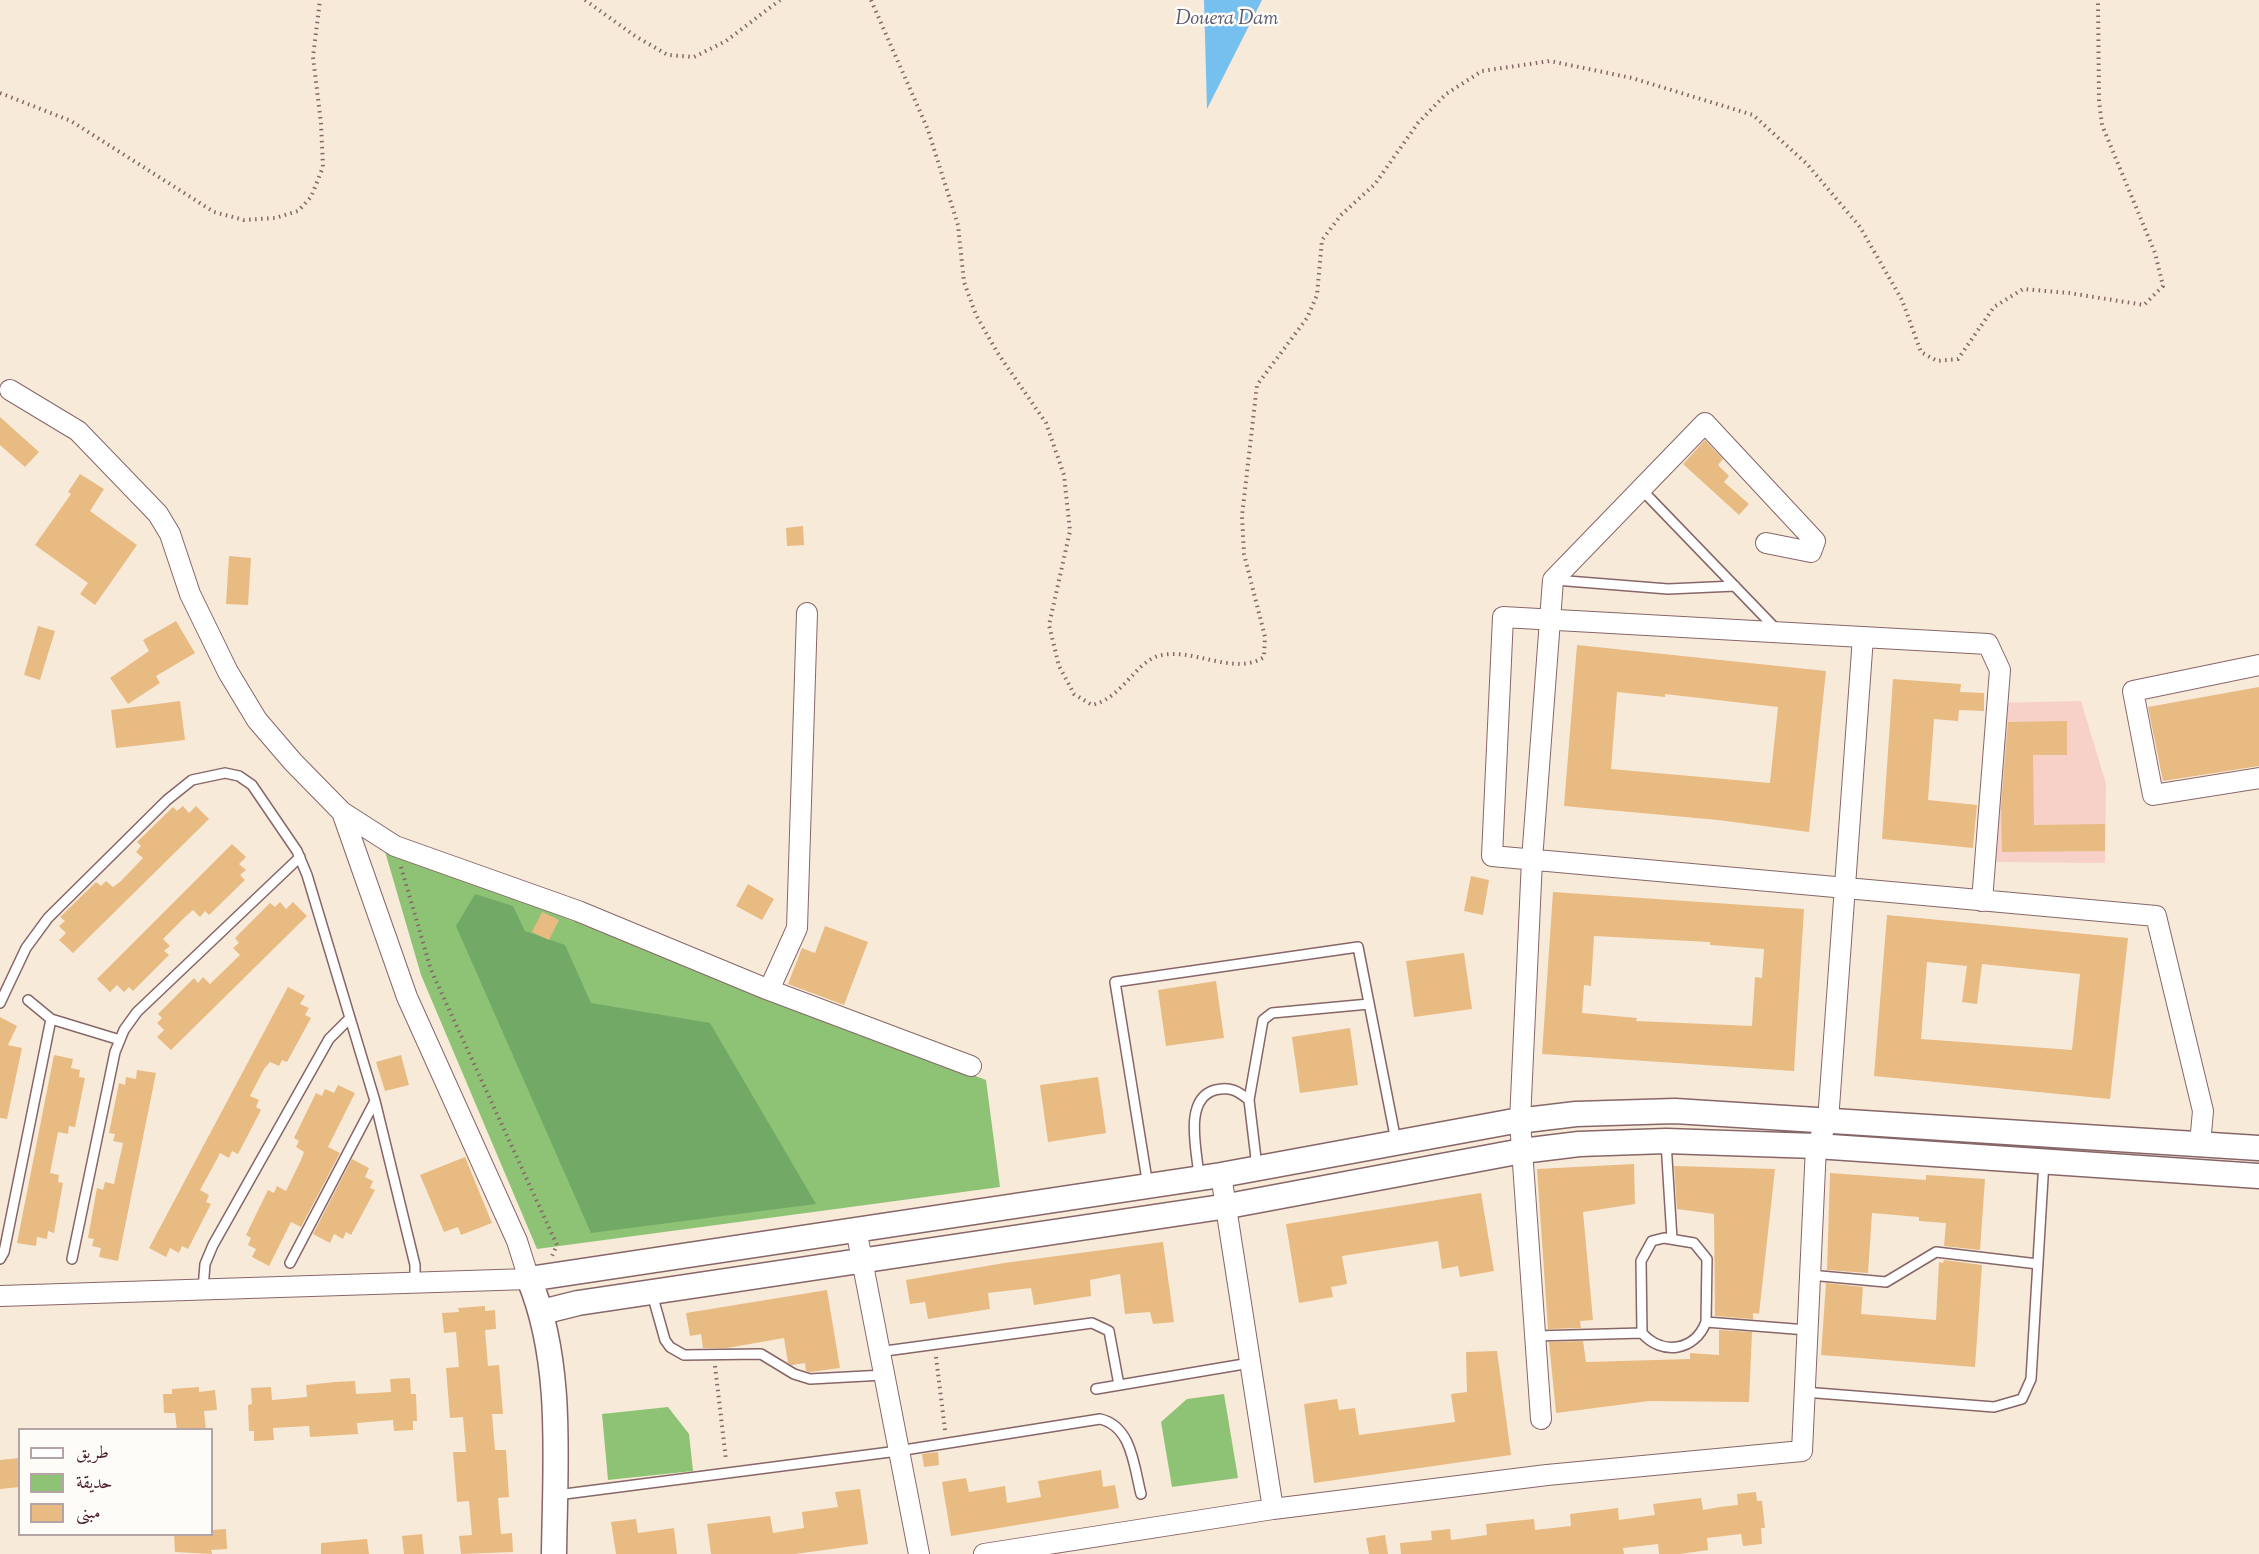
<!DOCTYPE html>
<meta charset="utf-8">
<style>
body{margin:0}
#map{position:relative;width:2259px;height:1554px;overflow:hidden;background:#f8ead9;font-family:"Sorts Mill Goudy",Amiri,serif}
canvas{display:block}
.legend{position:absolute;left:18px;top:1428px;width:195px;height:108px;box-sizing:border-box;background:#fdfcf7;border:2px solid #b5a4a5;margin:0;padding:8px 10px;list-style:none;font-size:18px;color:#4a1f2b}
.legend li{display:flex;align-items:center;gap:12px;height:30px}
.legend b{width:30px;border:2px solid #b5a4a5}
</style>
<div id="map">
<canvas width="2259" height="1554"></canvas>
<ul class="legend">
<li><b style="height:8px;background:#fff"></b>طريق</li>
<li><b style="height:16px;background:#8ec375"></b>حديقة</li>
<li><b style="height:16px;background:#e8bb83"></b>مبنى</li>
</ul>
</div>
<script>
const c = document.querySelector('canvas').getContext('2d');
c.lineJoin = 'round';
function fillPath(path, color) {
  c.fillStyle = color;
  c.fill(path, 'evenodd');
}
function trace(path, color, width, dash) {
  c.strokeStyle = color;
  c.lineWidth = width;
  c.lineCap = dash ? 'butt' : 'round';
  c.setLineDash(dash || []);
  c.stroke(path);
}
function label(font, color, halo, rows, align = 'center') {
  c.font = font + ' "Sorts Mill Goudy",serif';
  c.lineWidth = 5;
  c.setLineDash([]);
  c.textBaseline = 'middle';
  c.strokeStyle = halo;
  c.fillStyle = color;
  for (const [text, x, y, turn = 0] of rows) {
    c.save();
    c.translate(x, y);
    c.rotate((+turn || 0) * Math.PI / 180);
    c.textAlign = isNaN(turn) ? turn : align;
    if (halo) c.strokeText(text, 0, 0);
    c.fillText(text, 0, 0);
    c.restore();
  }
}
fillPath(new Path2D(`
 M2081,701L2106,784L2105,863L1996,862L1993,703Z`), '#f7d1c8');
fillPath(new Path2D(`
 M384,848L986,1080L1000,1187L537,1249L421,975Z
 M1224,1394L1238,1478L1172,1487L1161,1422L1187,1399Z
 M668,1407L689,1434L693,1471L608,1480L602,1414Z`), '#8ec375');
fillPath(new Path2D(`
 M475,894L513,906L525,931L565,945L591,1003L710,1023L816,1204L591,1233L456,926Z`), '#72a966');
fillPath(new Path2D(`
 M1204,0H1262L1207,109Z`), '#75c0ee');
fillPath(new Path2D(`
 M0,417L39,452L25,467L0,445Z
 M1705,440L1723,459L1718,465L1729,476L1724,482L1749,504L1739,515L1683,464Z
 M80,474L104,489L90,511L137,545L95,605L80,594L88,583L35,545L71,494L68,492Z
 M803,526L804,545L787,546L786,528Z
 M229,556L251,558L248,605L226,604Z
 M176,621L195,653L156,676L160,683L128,704L110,678L149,651L143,640Z
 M38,626L55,631L40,680L24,675Z
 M1577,645L1826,671L1809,832L1718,820L1564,806ZM1617,692L1665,697V694L1778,707L1770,783L1611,769Z
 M1893,679L1961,684L1960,692L1984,693V711L1959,710L1958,721L1934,719L1928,800L1977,805L1973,848L1882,839Z
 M2259,687V766L2163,781L2148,707Z
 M180,701L185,740L116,748L111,710Z
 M2067,721V755H2033L2034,825L2105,824V851L2002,852L2001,807L2008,722Z
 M183,806L189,813L196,806L209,819L73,953L59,940L66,933L59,926L65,921L60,917L96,882L101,886L106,881L113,887L120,882L143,858L136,852L141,846L137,842L173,807L177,811Z
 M232,844L246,857L239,864L246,870L240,875L245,880L209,915L205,911L200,917L193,910L186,916L163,939L170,946L164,951L169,955L133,991L129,987L124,992L117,985L110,992L97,979Z
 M1471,876L1489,880L1483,915L1464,911Z
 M748,884L774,899L762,920L736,906Z
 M1553,892L1804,909L1794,1071L1542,1054ZM1594,936L1710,942V945L1764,949L1762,978L1755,977L1752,1026L1636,1021L1637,1018L1582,1013L1584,985L1591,986Z
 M280,902L286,909L293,902L307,916L171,1050L157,1037L164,1030L157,1023L162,1018L158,1014L194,978L198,983L203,977L210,984L240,955L233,948L239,943L235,938L270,903L275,907Z
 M542,912L559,920L549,940L532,932Z
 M1887,915L2128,938L2110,1099L1874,1076ZM1927,962L1967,966L1962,1002L1977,1004L1982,964L2080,974L2072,1050L1921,1039Z
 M825,926L868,942L844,1005L788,984L802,948L815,953Z
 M1464,953L1472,1009L1414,1017L1406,961Z
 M1216,981L1224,1038L1166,1046L1158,990Z
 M288,987L305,996L300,1004L309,1008L305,1015L311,1018L287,1062L282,1060L279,1066L270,1062L264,1069L250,1096L259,1100L256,1107L261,1110L238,1154L232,1151L229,1158L220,1153L216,1161L200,1190L209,1195L206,1202L211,1204L188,1249L182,1246L179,1253L170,1248L166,1257L149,1248Z
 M0,1017L17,1026L8,1045L22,1048L7,1119L0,1118Z
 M1350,1028L1358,1085L1300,1093L1292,1037Z
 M54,1055L73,1059L71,1068L80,1070L79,1077L85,1078L75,1127L69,1126L68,1134L58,1132L50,1173L59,1175L58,1182L63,1183L54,1233L48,1231L47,1239L37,1237L36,1246L17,1243Z
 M401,1055L409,1085L385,1091L376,1062Z
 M137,1070L156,1073L118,1261L99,1257L101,1248L92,1246L94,1239L88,1238L97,1188L103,1190L105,1182L114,1184L123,1143L113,1141L115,1134L109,1133L119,1083L125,1085L126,1077L136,1079Z
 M1098,1077L1106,1133L1048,1142L1040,1085Z
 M338,1085L355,1093L328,1147L340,1153L301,1227L291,1222L269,1266L252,1257L256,1249L248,1245L251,1238L246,1235L268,1190L274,1193L277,1186L286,1191L301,1160L304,1152L296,1147L299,1141L294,1138L316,1093L322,1096L325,1089L334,1093Z
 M465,1157L492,1223L461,1235L458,1227L444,1232L420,1175Z
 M352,1159L369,1168L365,1177L373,1181L370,1188L375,1190L351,1235L346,1232L343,1239L334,1234L330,1243L313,1234Z
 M1634,1164L1635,1204L1583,1212L1593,1320L1580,1321L1581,1328L1548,1329L1537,1169Z
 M1674,1166L1775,1169L1759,1314L1753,1313V1319L1715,1316L1714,1214L1677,1209Z
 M1830,1173L1926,1180V1175L1985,1179L1980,1250L1944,1246L1946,1223L1919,1221V1217L1872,1213L1868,1273L1827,1270Z
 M1481,1193L1494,1271L1460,1277L1458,1266L1442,1269L1438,1241L1342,1256L1347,1284L1331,1287L1333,1297L1299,1303L1286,1224Z
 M1163,1242L1174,1322L1153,1324L1150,1312L1125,1314L1120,1274L1090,1280L1091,1296L1034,1305L1031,1288L988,1293L990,1309L928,1319L925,1302L910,1304L906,1280L1004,1263Z
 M1944,1260L1982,1265L1975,1367L1821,1355L1826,1283L1863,1287L1861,1314L1936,1320L1939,1262L1943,1263Z
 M827,1290L840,1368L811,1372L806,1371L805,1363L792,1365L788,1363L784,1338L727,1348H703L701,1334L690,1336L686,1313Z
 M485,1306V1311L495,1310L496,1329L485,1330L488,1366L499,1365L503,1414H492L495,1450H506L509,1497L498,1498L501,1534L512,1533L513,1552L461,1554L459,1536L472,1535L469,1501L457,1502L453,1452H466L463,1417L450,1418L446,1368L459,1367L456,1332L444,1333L442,1313L459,1312L458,1308Z
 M1719,1330L1752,1332L1749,1402L1649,1401L1556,1413L1549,1342L1583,1341L1586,1362L1690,1359V1353L1719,1355Z
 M1497,1351L1511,1455L1314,1483L1304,1404L1337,1399L1339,1410L1355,1408L1359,1435L1455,1422L1451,1394L1467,1392L1466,1352Z
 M410,1378L411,1394H416L417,1421H413V1430L394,1431L393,1420L357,1423L358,1434L310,1437L309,1426L273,1428L274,1440L254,1441V1431H249L248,1405L252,1404L251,1388L271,1387L272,1400L307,1397L306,1385L335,1382L355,1381L356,1394L391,1392L390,1379Z
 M199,1387V1392L215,1390L217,1410L204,1411L206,1430H177L175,1413H164L163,1394H172V1389Z
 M938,1452L939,1465L924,1467L922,1454Z
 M20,1458V1487L0,1489V1460Z
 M1101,1470L1103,1487L1115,1485L1119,1508L951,1536L942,1482L966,1478L969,1492L1005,1486L1007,1503L1041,1497L1038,1481Z
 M860,1489L868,1544L795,1554H711L707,1524L770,1516L773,1533L804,1528L802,1512L838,1507L835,1492Z
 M1756,1492L1757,1501H1762L1765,1528H1761L1762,1544L1743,1546L1741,1534L1707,1538L1708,1550L1680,1554H1659L1658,1544L1623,1548L1624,1554H1401L1400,1543L1432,1540L1431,1531L1450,1529L1451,1540L1487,1535L1486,1524L1504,1522L1534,1519L1535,1530L1571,1526L1570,1514L1618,1508L1619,1520L1655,1515L1653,1504L1701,1498L1703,1510L1720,1507L1738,1505L1737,1494Z
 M636,1519L638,1533L674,1528L677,1554H616L611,1522Z
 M226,1529L227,1549L211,1550L212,1554L175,1552L174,1534H212V1530Z
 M422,1534L424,1554H404L402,1536Z
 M1385,1535L1388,1554H1369L1366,1538Z
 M367,1539L369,1554H321V1543Z`), '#e8bb83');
const service = new Path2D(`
 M1641,489L1778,631
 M1555,580L1668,589L1735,586
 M28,1000L51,1019L120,1040
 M0,1003L26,948L48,918L167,800L192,780L225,773L239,776L252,785L297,851L307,875L375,1101L415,1265V1282
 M1249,1100L1263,1020L1272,1013L1369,1004
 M1666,1142L1672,1239
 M1199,1176C1197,1151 1183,1099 1215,1090C1230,1086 1238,1091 1249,1100L1257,1167
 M1148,1186L1115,982L1358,947L1396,1141
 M1664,1238L1694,1243L1707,1259L1706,1322C1695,1351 1662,1356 1642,1333L1641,1261L1652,1241Z
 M0,1259L4,1252L51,1019
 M72,1259L115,1052L124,1030L137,1012L300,857
 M290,1263L375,1101
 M1810,1275L1886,1282L1936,1252L2038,1264
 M203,1289L205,1264L213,1245L329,1039L350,1018
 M652,1294L665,1340L670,1347L684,1355L761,1354L794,1374L810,1379L884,1375
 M1706,1322L1807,1330
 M1535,1336L1642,1333
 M878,1352L1092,1323L1109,1331L1119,1385
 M1096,1389L1250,1363
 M1804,1392L1994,1407L2022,1399L2031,1379L2044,1161
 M557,1495L898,1451L1100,1419C1132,1426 1134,1467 1141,1494`);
const minor = new Path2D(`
 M2259,665L2133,691L2153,795L2259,778
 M342,812L395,846L578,911L769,990L971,1066
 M1982,901L2000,670L1988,644L1503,617L1492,856L2156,916L2203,1111L2200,1144
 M769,990L797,928L807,613
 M1221,1175L1273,1509
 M856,1229L919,1554
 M0,1296L529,1279L517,1241L407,997L342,812L293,762L257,720L228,672L190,594L170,534L158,514L78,431L10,390
 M1541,1419L1520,1121L1532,860L1553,580L1705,423L1815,541L1811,552L1766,543
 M984,1554L1273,1509L1547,1475L1802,1451L1816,1146L1828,1121L1863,637`);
const tertiary = new Path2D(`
 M542,1312L578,1303L1228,1206L1522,1151L1579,1144L1666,1141L1816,1146L2259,1176
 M554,1554C555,1464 564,1363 529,1279L1221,1175L1509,1122L1576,1114L1675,1111L2259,1148`);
trace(service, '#876668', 12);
trace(minor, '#876668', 22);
trace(tertiary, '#876668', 27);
trace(new Path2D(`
 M585,0L635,36L668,55L694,57L726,41L780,0
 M871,0L928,130L958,225L964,282L976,315L997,352L1046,423L1064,475L1070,531L1049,625L1059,666L1074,694L1092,705C1122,698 1135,663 1158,656C1192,646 1233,677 1264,657L1265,637L1244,554L1242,516L1257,385L1307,318L1317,295L1322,240L1341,215L1375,184L1418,123L1446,94L1482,71L1550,61L1632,78L1753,115L1807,164L1860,227L1902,300L1921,352L1937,361L1958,359L1994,307L2023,289L2069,293L2144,305L2163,286L2155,253L2102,125L2099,101L2098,0
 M0,93L71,121L214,212L244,220L275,218L298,211L311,197L323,167L321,123L313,57L320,0
 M401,867L431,970L557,1245L552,1256
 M936,1357L945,1430
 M715,1366L726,1460`), '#876668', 4, [1.5, 4.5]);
trace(service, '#fff', 9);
trace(minor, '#fff', 20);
trace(tertiary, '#fff', 24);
label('italic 20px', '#59576f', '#fdfcf7', [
 ["Douera Dam",1227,21]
]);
</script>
